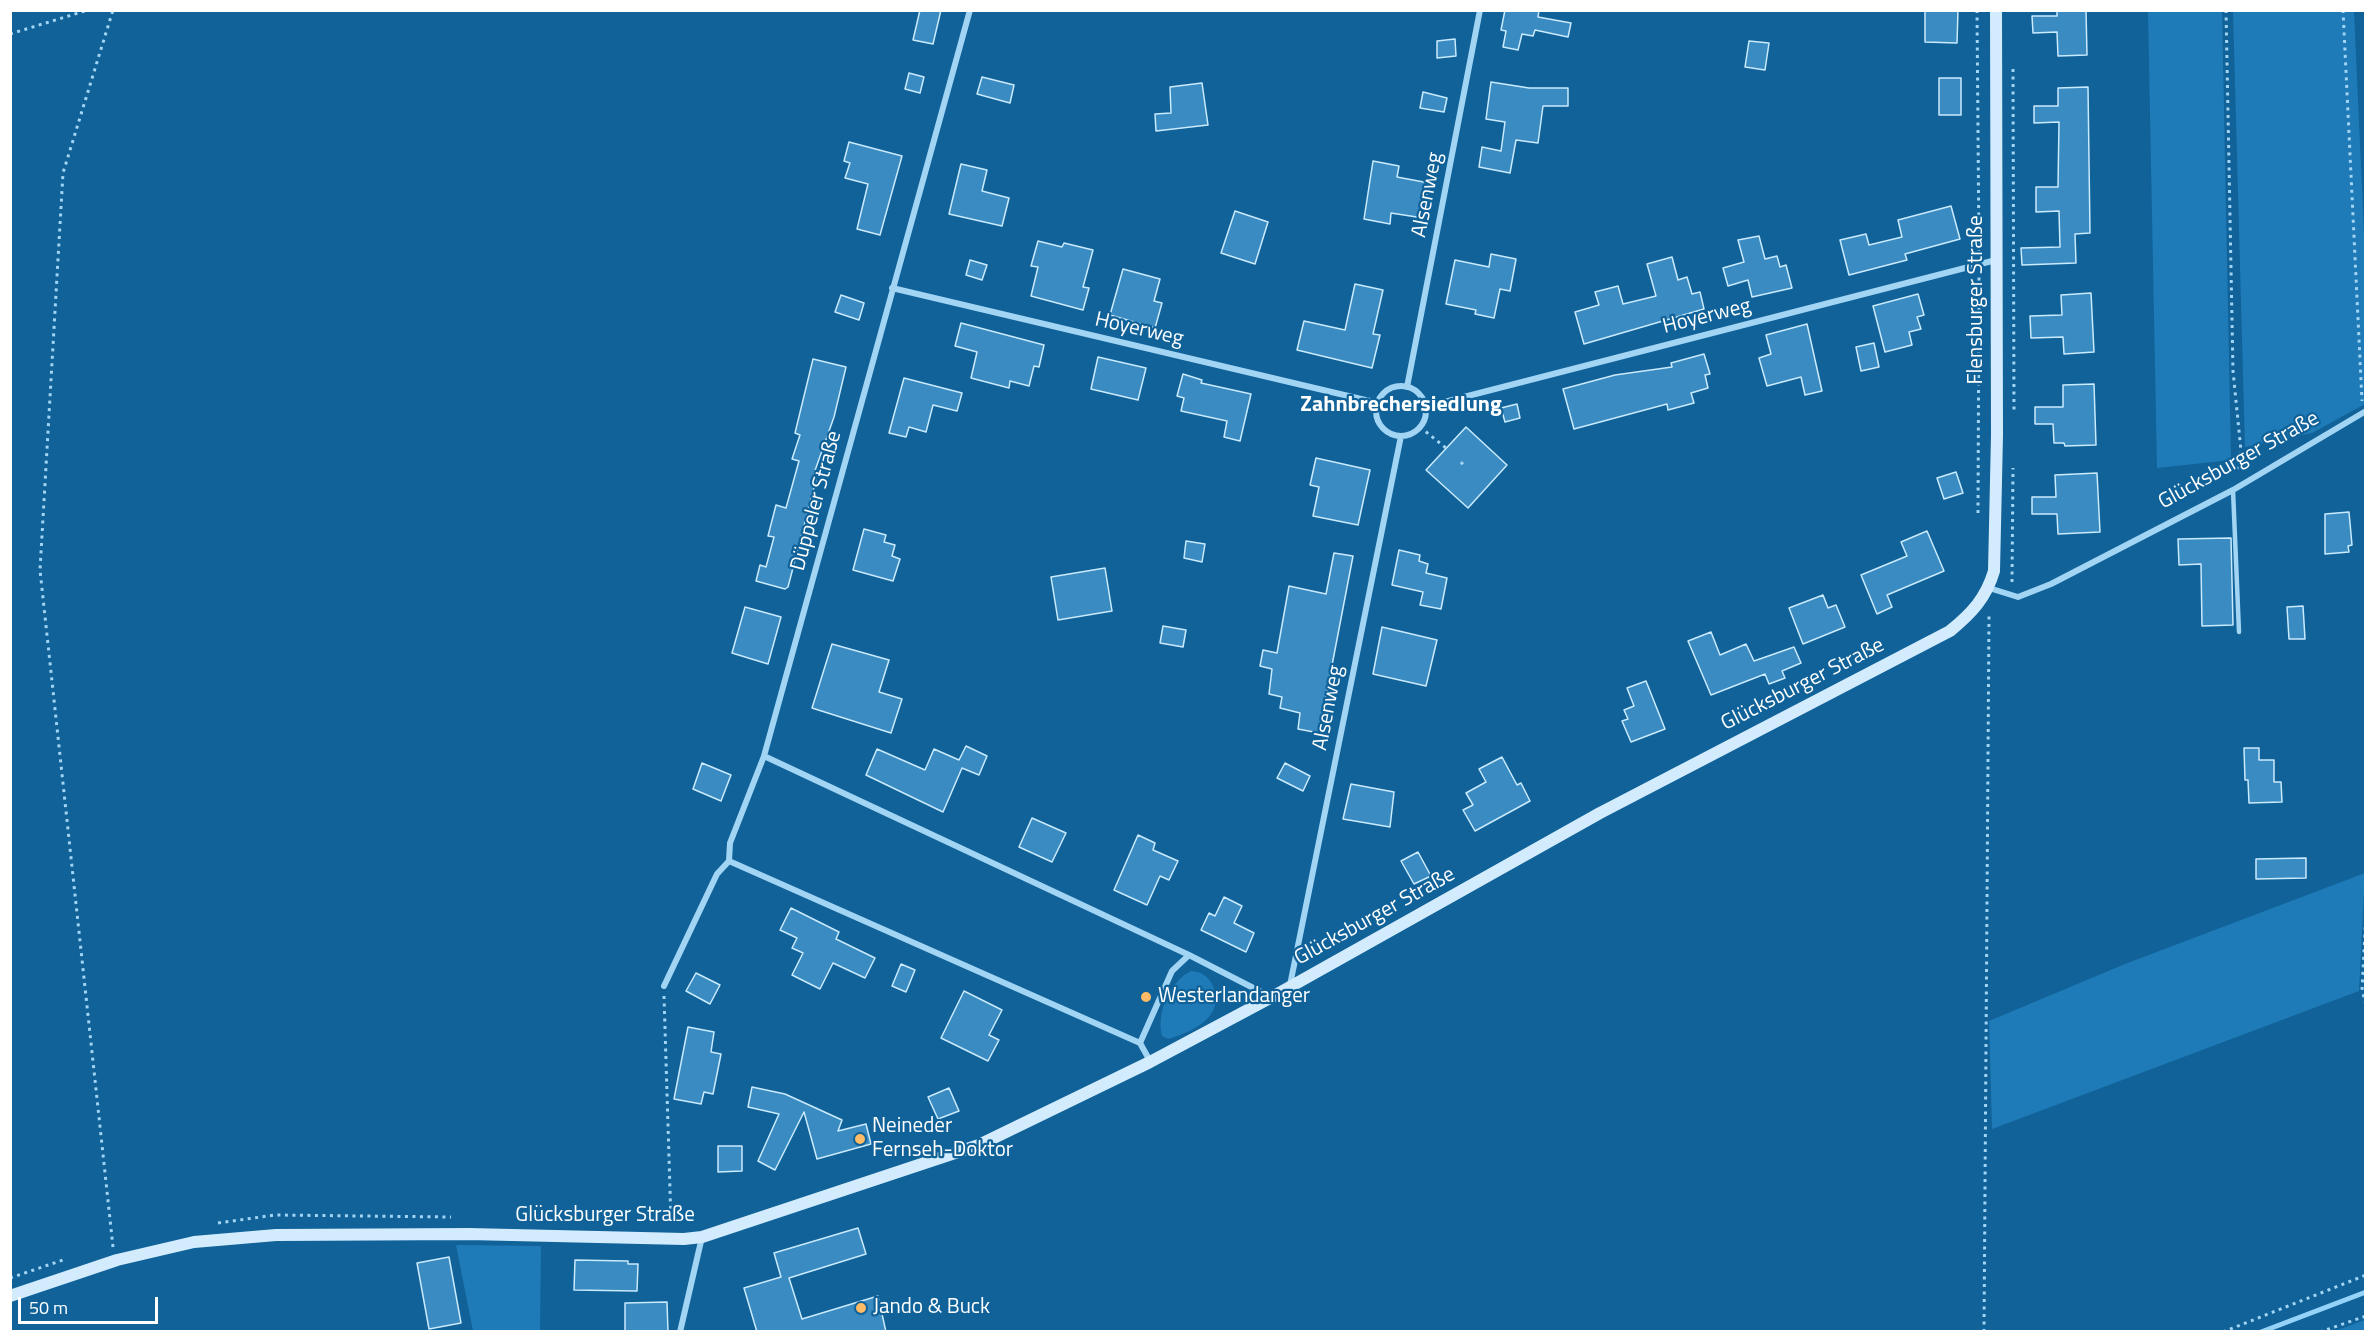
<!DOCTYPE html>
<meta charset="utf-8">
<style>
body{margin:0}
#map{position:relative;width:2376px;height:1342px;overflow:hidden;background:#106299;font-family:"Titillium Web",sans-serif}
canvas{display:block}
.frame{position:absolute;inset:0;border:12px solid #fff;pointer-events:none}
.scale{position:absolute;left:18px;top:1297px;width:140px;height:27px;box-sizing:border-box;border:3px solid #fff;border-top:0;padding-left:8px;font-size:18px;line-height:21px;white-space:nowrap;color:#fff;-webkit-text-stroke:4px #106299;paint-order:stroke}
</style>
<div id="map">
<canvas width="2376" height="1342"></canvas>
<div class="frame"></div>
<div class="scale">50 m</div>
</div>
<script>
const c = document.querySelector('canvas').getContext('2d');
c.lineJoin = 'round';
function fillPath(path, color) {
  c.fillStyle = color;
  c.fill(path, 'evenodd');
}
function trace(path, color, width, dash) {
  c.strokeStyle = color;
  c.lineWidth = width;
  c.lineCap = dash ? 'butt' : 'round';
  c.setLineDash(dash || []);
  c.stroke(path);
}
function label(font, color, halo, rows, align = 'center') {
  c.font = font + ' "Titillium Web",sans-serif';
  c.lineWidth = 4.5;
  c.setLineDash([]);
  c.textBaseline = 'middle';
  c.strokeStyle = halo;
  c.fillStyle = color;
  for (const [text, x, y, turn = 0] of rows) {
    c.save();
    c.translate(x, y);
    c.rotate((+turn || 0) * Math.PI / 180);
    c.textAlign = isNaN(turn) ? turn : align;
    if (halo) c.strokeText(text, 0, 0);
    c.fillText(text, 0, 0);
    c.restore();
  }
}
fillPath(new Path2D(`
 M2148,11H2222L2231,460L2157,468Z
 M2233,11H2354L2365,255V404L2312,433L2245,447Z
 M2365,873L2359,991L1992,1129L1989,1021L2125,964Z
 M1191,971C1202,972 1208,976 1213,986C1226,1016 1193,1032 1168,1039L1162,1036C1156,1013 1170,981 1191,971Z
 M456,1245L541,1246L540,1331H473Z
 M2365,1320V1331H2335Z`), '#1f7bb7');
trace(new Path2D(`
 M2261,1332L2366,1292`), '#94d2f8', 5);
const building = new Path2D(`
 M920,10H941L933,44L913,40Z
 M1505,10H1539L1538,17L1571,23L1568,37L1535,30L1533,36L1522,34L1518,50L1503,47L1506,31L1501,30Z
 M1925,10H1958L1957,43L1925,42Z
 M2057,10H2086L2087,55L2058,56L2057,32L2033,33L2032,16H2057Z
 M1455,39L1456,56L1437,58V41Z
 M1749,41L1769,43L1765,70L1745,67Z
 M909,73L924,77L920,93L905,89Z
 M982,77L1014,85L1010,103L977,94Z
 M1939,78H1961V115H1939Z
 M1491,82L1529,88H1568V106H1543L1538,143L1516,140L1510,173L1479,167L1482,147L1501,151L1505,122L1486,119Z
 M1202,83L1208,125L1156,131L1155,114L1171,113L1170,87Z
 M2088,87L2090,233L2075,234L2076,263L2022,265L2021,248L2060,247L2059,211L2036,212V187H2058L2059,122L2034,123V106H2058V88Z
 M1423,92L1447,98L1444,112L1420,108Z
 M849,142L902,156L880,235L857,229L868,184L845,178L850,163L844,161Z
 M1373,161L1399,166L1397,177L1429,183L1423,218L1391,213L1390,224L1364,219Z
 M961,164L987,170L982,191L1009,198L1002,226L949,214Z
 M1951,206L1960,239L1905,254L1907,260L1849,275L1840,240L1866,234L1869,245L1902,237L1898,220Z
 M1235,211L1268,222L1255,264L1221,253Z
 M1759,236L1765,259L1777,256L1780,267L1786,265L1792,288L1752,297L1748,280L1728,286L1723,268L1744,262L1738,240Z
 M1038,241L1062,247L1064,243L1093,250L1083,287L1089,288L1083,310L1031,296L1038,267L1031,266Z
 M1491,254L1516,259L1510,291L1500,289L1494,318L1475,314L1476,310L1446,304L1455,260L1489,267Z
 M1672,257L1678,280L1687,277L1692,294L1700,292L1704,309L1584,344L1575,312L1599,305L1595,292L1618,286L1623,304L1656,296L1647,264Z
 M970,260L987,265L982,280L966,275Z
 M1123,269L1160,279L1154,301L1162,303L1155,328L1110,315Z
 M1355,284L1383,290L1373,334L1380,335L1372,368L1297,350L1304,321L1345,330Z
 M2091,293L2094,352L2064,354L2063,337L2031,338L2030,316L2062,315L2061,295Z
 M1918,294L1924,315L1917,317L1921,329L1909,332L1912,345L1885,352L1873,306Z
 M841,295L864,303L859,320L835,312Z
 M961,323L1044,345L1039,367L1034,366L1029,386L1010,381L1009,388L971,378L977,352L955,346Z
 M1807,324L1822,391L1805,395L1801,377L1767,386L1759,358L1771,354L1766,335Z
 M1874,343L1879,367L1861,371L1856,347Z
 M1704,354L1710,374L1705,375L1708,388L1691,393L1694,403L1668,410L1667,404L1574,429L1563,389L1615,375L1672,367L1671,363Z
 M1098,357L1146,368L1138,400L1091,389Z
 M813,359L846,367L834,417L812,479L816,480L788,587L785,589L756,581L760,565L766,567L774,537L768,536L776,505L786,508L799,461L792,459L800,435L795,433Z
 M1183,374L1202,380L1201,383L1251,394L1240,441L1224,437L1227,421L1181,411L1184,398L1177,396Z
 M904,378L962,393L957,411L933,405L926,432L909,427L906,437L889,433Z
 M2094,384L2096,445L2065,446L2064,443H2054L2053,424H2035V407H2063V385Z
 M1517,404L1520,418L1505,422L1501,408Z
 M1466,427L1507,465L1468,508L1426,470Z
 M1316,458L1370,470L1358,525L1313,516L1319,487L1310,485Z
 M1956,472L1963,493L1944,499L1937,478Z
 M2097,473L2100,532L2058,534L2057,514H2032V497H2056L2055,475Z
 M2349,512L2352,545L2348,546L2349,552L2325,554V514Z
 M864,529L886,535L884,542L895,545L892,556L900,559L893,581L853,570Z
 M1927,531L1944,571L1887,595L1892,607L1877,614L1861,575L1907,556L1901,542Z
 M2231,538L2233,625L2202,626L2201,564L2179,565L2178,539Z
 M1186,541L1205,544L1202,562L1184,558Z
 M1399,550L1420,555L1419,561L1428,564L1426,573L1447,578L1441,609L1420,605L1423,592L1392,585Z
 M1334,553L1353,556L1319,733L1298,729L1300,713L1280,708L1282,697L1269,694L1272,669L1260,666L1263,650L1277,653L1289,586L1326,594Z
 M1105,568L1112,611L1058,620L1051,577Z
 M1823,595L1828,608L1836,605L1845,627L1803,644L1789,608Z
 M2303,606L2305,639H2289L2287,607Z
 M745,607L781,617L768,664L732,653Z
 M1163,626L1186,630L1183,647L1160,643Z
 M1382,627L1437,640L1426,686L1373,674Z
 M1711,632L1720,655L1746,644L1754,661L1794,647L1801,663L1782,671L1785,678L1769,684L1765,674L1711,695L1688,641Z
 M832,644L889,660L879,692L902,699L891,733L812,708Z
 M1646,681L1665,729L1631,742L1622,721L1628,719L1624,710L1634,706L1627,688Z
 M966,746L987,756L979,775L962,768L943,812L866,775L877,749L925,770L934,749L959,760Z
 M2244,748H2259V760H2274V782H2281L2282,802L2249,803L2248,780H2245Z
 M1502,757L1517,785L1521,783L1530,801L1475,831L1463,810L1473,805L1466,793L1486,782L1479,769Z
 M702,763L731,775L721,801L693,789Z
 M1285,763L1310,776L1303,791L1277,778Z
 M1351,784L1394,792L1390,827L1343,819Z
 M1032,818L1066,833L1052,862L1019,847Z
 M1138,835L1155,843L1153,850L1178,861L1169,880L1160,876L1147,905L1114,890Z
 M1418,852L1431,876L1414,884L1401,861Z
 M2306,858V878L2256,879V859Z
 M1224,897L1242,906L1234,923L1254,933L1246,952L1201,930L1209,913L1215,916Z
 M791,908L839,932L836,939L875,958L865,978L833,963L820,989L792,975L803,953L792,948L797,938L780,930Z
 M901,964L915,970L906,992L892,986Z
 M696,973L720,985L710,1004L686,991Z
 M964,991L1002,1010L989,1035L999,1040L988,1061L941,1038Z
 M688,1027L714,1032L711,1052L721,1054L713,1094L704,1092L701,1104L674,1099Z
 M752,1087L785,1094L842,1120L838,1131L866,1124L871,1144L817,1159L804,1112L775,1170L758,1161L779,1114L748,1107Z
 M949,1088L959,1111L938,1119L928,1097Z
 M718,1146H742V1171L718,1172Z
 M858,1228L866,1254L789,1278L802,1319L878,1296L886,1332H757L744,1288L781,1277L774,1253Z
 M449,1257L461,1323L429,1329L417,1263Z
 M575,1260L628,1261V1264H638L637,1291L574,1290Z
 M667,1302L668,1332H625V1303Z`);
fillPath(building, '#398bc1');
trace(building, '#caeafe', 1.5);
trace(new Path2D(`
 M1977,10L1979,252
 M2226,10L2233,371L2241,451L2236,473
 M2343,10L2362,401
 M10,34L88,10
 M2013,69L2014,414
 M1420,427L1446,448
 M1461,462L1464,466
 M1978,513L1979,276
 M2012,582L2013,468
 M2366,912L2362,990L2366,1005
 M664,996L671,1222
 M218,1223L275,1215L451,1217
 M113,1247L40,570L63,173L113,10
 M10,1278L63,1260
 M1984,1332L1989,616
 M2223,1332L2366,1275
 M2320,1332L2366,1316`), '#a2d4f4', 3, [3, 4.5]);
trace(new Path2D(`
 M2233,490L2239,632`), '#a2d4f4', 4.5);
trace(new Path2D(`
 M892,288L1378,403
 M1376 411a25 25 0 1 1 50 0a25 25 0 1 1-50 0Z
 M1407,387L1480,10
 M1425,407L1996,260
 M1989,588L2018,597L2051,584L2233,490L2366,411
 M764,756L1189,955L1271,997
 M729,861L1140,1043L1150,1061
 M1290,985L1401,436
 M664,986L717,874L729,861L730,843L764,756L970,10
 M1140,1043L1172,971L1189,955
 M680,1332L702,1237`), '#a2d4f4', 6);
trace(new Path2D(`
 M10,1296L117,1260L194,1242L276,1235L469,1234L684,1239L702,1237L979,1145L1150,1062L1272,997L1600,813L1950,631C1972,613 1986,598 1994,571L1997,435L1996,10`), '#d2ecfd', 12);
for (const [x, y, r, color] of [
 [1146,997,6,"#ffbb65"],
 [860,1139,6,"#ffbb65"],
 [861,1308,6,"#ffbb65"]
]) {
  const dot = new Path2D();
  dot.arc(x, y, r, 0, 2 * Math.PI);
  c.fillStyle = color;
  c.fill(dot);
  trace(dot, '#106299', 2);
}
label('21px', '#fff', '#106299', [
 ["Alsenweg",1428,195,-79],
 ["Flensburger Straße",1977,300,-90],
 ["Hoyerweg",1707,317,-14],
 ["Hoyerweg",1139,330,13],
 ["Glücksburger Straße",2239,461,-29],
 ["Düppeler Straße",817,501,-75],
 ["Glücksburger Straße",1803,685,-27],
 ["Alsenweg",1329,708,-79],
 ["Glücksburger Straße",1375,917,-29],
 ["Glücksburger Straße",605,1216]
]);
label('21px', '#fff', '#106299', [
 ["Westerlandanger",1158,997],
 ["Neineder",872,1127],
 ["Fernseh-Doktor",872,1151],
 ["Jando & Buck",873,1308]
], 'left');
label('bold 22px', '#fff', '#106299', [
 ["Zahnbrechersiedlung",1401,406]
]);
</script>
